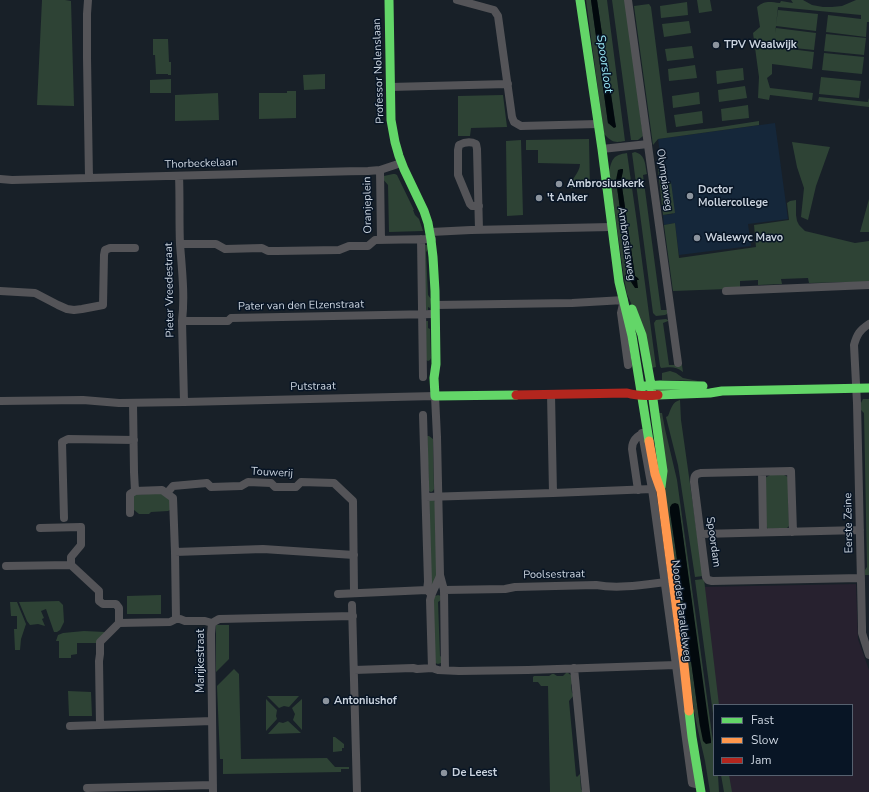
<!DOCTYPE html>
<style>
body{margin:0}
#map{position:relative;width:869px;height:792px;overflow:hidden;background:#182028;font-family:"Nunito Sans",sans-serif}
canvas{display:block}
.legend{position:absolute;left:713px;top:704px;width:140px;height:72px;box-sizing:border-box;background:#081525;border:1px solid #56616f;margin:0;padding:5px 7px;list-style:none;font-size:12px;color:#cad3de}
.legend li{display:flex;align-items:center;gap:8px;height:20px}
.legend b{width:20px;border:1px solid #56616f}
</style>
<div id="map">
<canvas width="869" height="792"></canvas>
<ul class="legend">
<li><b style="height:5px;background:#63d668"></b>Fast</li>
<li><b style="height:5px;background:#ff974d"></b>Slow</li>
<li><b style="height:5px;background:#b3261e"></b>Jam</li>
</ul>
</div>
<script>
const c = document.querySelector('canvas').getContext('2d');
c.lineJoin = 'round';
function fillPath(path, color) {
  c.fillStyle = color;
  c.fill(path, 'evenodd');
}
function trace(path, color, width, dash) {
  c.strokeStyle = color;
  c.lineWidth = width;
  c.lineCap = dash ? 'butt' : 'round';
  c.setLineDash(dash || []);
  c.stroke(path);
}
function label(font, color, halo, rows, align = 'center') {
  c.font = font + ' "Nunito Sans",sans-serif';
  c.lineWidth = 3;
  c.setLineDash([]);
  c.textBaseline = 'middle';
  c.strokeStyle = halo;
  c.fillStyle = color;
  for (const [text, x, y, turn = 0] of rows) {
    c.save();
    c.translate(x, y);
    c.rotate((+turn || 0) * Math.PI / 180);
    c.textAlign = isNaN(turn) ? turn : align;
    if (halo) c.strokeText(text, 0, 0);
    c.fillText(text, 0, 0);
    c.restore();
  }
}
fillPath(new Path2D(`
 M856,584L858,639L869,670V792H727L724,775H852V705H715L699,587Z`), '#27212f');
fillPath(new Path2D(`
 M775,123L788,219L748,224L751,246L679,255L675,223L664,225L663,215L673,214L669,183H664L658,139Z`), '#15273a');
fillPath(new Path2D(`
 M42,0H65L71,1L74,106L37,105Z
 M586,0H591L608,123L616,127L597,0H607L625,141C614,143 612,142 604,134Z
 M612,0H626L643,136L638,140H631Z
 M697,0H710L712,11L699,13Z
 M791,0H803L812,5L823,7H832L842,6L856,0H869V22H867L866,37L826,32L828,15L861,19V15L778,7L776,25L778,10L818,14L816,31L776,26L775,33L776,28L816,33L814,50L774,46V47L814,52L812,69L772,64V74L767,78L770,88L813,93L812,100L770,95L769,100L758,98L759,77L753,33L760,27L757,7C765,0 770,2 780,3L781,1L793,3Z
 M687,2L688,15L661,18L660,6Z
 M649,4L651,7L667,133L714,128L759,121V125L658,139L653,145L634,6Z
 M689,21L691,33L664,37L662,24Z
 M826,34L866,38L864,55L824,51Z
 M153,39H168L169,62H171V75H168V74H156L155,55H153Z
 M692,46L694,58L667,61L665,49Z
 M824,53L864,57L862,74L822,70Z
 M695,65L697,78L669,81L668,69Z
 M743,68L744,80L717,84L716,71Z
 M325,74V89L304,90L303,75Z
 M821,77L861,81L859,98L819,94Z
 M171,79V93H150V80Z
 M745,86L747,98L719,102L718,90Z
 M287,91H296V118L259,119V93H287Z
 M699,92L700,104L673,108L672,96Z
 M218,93L219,120L175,121V95Z
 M503,95L507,127L471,128L470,136H458V96Z
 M819,97L868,102L869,98V107L818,101Z
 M748,105L749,118L722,121L721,109Z
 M702,111L703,123L676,127L674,115Z
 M589,139L590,188H571C570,179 580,173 580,164L538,163V150H526V140Z
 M521,140L523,215L507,216L506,141Z
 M792,142L830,147L816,186L808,220L801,217L804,188L797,167Z
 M635,152C646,155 645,165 647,174L643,175L661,310H667V314L665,315L656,316L653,313L632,153Z
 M627,153L637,223L656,367L651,368L644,333L627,294L624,278L609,172C612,159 613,155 627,153ZM623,171L621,180L634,269L635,276L637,278V280L627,273V259L616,180Z
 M662,168L664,184L671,182L675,213L663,215L658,169Z
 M393,174H395L397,175L414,210H413L415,215L419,219L423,231L389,232L388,185L382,178L384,176Z
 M869,199V232H860Z
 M796,200V215L797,221L799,225L805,231L855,243L869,241V283L851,282L809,283L808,278L781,279L782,284L758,285V280L740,281V287L727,289L673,291L664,225L675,223L679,258L756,247L754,225L789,220L787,203L790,201Z
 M423,245H428L429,248L426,252L428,295L431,299L430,308L428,307V310H424Z
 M666,319L668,320V321L663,323L669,365H682L683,372C676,366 670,367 661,368L660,366L654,323L656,320Z
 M424,321H428V328L430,329L431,358L430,360L428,361L426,360Z
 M670,371L676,373L683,378L698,381L662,380V373Z
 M863,399H869V575H865V570L867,567L864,413L861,410V403Z
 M680,400L681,420L703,576L695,577L678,465L666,417L668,416C671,409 672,402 680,400Z
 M659,413H662L665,429L677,480L714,749V775H718L719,792H710L705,761L697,726L694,711L665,493ZM678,504L679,507L697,643L700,726L675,545L670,512Z
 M427,436H429L433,439L434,489L433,491L431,492L429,491Z
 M770,475H784L788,477L789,526L787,528L768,529L766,526L765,478Z
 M162,493L170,500V510L168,511L151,512L149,514H139L134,510V495Z
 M429,499L434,500L435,502L437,578L434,585H431Z
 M704,579L719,705H714V721L695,580Z
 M161,595V614H127V596Z
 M438,595L441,596V600L438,602L440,656L443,658L441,663L438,664L435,663L433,599L435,596Z
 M59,601L63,605L64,622L60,630L57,632H54L46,609L41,611L44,618L42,619L45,626L38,624L30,625L27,621L19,602Z
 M10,602H17L26,624L21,639L20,650H15L14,629H17V616H11Z
 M216,625H229V659L216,672Z
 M84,631L105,632L97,643H77V654L71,655V658H59V641H56L58,635L63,633Z
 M234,669L239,674L241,759L327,758L335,767H349V769H341V772L223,774V759H220L217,686Z
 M567,672L573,677V682L571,685L572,693L574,694V695L569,701L576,776L577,777L581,773V774L580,776L581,789L583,792H550L548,686H541L538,682H533V677L534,676H549L552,674H554L557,676H563Z
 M68,691L91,692L92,716H69Z
 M267,696H299L289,707L284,706L279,708Z
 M266,699L277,710L276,716L277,719L266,731Z
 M302,699V730L293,720L295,714L292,708Z
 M288,721L301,733L268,734L279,722L283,723Z
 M333,737H335L344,744V748H342V751L333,752Z
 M721,775H729L732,792H724Z`), '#2e4335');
fillPath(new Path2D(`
 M591,0H597L615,122L616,127L614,128L608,123Z
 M621,169H623V171L621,180L634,269L635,276L638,278L639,280H637L638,288H635L631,282L627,273V259L616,180L618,170Z
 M675,503L678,504L679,507L711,740V743L706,744L703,741L700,726L675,545L670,512V507L672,504Z`), '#02090d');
trace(new Path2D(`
 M88,0L87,14V58L89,178
 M457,0L494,10L498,16L512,117L514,122L521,126L598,124
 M628,0L678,363
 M390,87L508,84
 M602,149L648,144
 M380,170L381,240
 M179,176C180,199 179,222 180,244C182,270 185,296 182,321L184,402
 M0,179L12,180C130,178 249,173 368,171L380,170L401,163
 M479,206H472L470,204L458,175V150L459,145C465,142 470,141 476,144L477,149L479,230
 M431,232L471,230L611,227
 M421,239L423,377
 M180,244H216L225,249L262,248L268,251H277L339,250L349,246H368L375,240L432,239
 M0,291L35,293L58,305L67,309L74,310L82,309L103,305L104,255L105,250L110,248H135
 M726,291L869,285
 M435,305L572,303L624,300L621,313L628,365
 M182,321H228L231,318L435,314
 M869,324C860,330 857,334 854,345L857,403L862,627V633L869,655
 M551,394L553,493
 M0,401L83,400L119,403L184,402L435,396L437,437L440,575L444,590L445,670
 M133,403L134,472L135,491L162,490L173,498L175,552L176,619
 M423,415L428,582L427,590
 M642,433L652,489L692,783L700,785
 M762,472L763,532
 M638,490L632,449C632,440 638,435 646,432
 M167,493L173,486L207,483L211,487L241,486L248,482L271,483L275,487H296L301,482L334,483L353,501L354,593
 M426,497L553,493L652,489
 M130,513V494L135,491
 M64,518L62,442L68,439L134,440
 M40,528L81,527V545L71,557V565
 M793,532L791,471L701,473C695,474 694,476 694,482L706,577L708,580L712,581L861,578
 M701,534L860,530
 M175,552L263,549L354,555
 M6,566L71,565L99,591V601L103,604H116L119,608V623
 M444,590L505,589L515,587L596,585C618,589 642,585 665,582
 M338,594L427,590L430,593
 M352,605L357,792
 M212,623L211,634L213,792
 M212,623L219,619L353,616
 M432,668L430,600C432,591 437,584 440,576
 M574,668L586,792
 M354,670L413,668L417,669L432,668L438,670L459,671L528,670L676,665
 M100,725L99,661L100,654V642L119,623L170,622L176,619H180L185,621H205L212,623
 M70,726L212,721
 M87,788L213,785`), '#545458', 8);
trace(new Path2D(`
 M389,0L391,120L395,142L399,156L404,169L424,211L428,223L431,240L433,257L435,291L436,364L434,378L435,396L516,395
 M580,0L602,149L619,282L632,336L649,441
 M632,309L642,335L651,385L663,471L661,487
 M644,386L660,385L703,386
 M658,395L710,393L722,391L869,388
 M689,711L692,737L701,792`), '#63d668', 9);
trace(new Path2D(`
 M649,441L655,474L661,491L684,665L689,711`), '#ff974d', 9);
trace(new Path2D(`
 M516,395L627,393C637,396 647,396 658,395`), '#b3261e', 9);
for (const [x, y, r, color] of [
 [716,45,4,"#8c949e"],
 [559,184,4,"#8c949e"],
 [690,196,4,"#8c949e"],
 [539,198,4,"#8c949e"],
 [697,238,4,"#8c949e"],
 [326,701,4,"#8c949e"],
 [444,773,4,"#8c949e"]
]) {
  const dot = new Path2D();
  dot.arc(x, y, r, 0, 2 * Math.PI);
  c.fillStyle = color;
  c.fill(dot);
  trace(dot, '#081525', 1.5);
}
label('bold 11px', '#cad3de', '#081525', [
 ["TPV Waalwijk",724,45],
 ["Ambrosiuskerk",567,184],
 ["Doctor",698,190],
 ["Mollercollege",698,203],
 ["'t Anker",547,198],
 ["Walewyc Mavo",705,238],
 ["Antoniushof",334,701],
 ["De Leest",452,773]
], 'left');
label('11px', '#cad3de', '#081525', [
 ["Professor Nolenslaan",379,71,-92],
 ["Thorbeckelaan",201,164,-2],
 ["Olympiaweg",664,180,82],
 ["Oranjeplein",368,205,-91],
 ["Ambrosiusweg",626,244,82],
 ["Pieter Vreedestraat",170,290,-91],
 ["Pater van den Elzenstraat",301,306,-1],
 ["Putstraat",313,387,-1],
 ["Touwerij",272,473,3],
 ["Eerste Zeine",849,523,-91],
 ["Spoordam",713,542,82],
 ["Poolsestraat",554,575,-1],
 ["Noorder Parallelweg",681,611,83],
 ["Marijkestraat",201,661,-90]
]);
label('italic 12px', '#9eedfa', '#081525', [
 ["Spoorsloot",604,64,82]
]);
</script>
